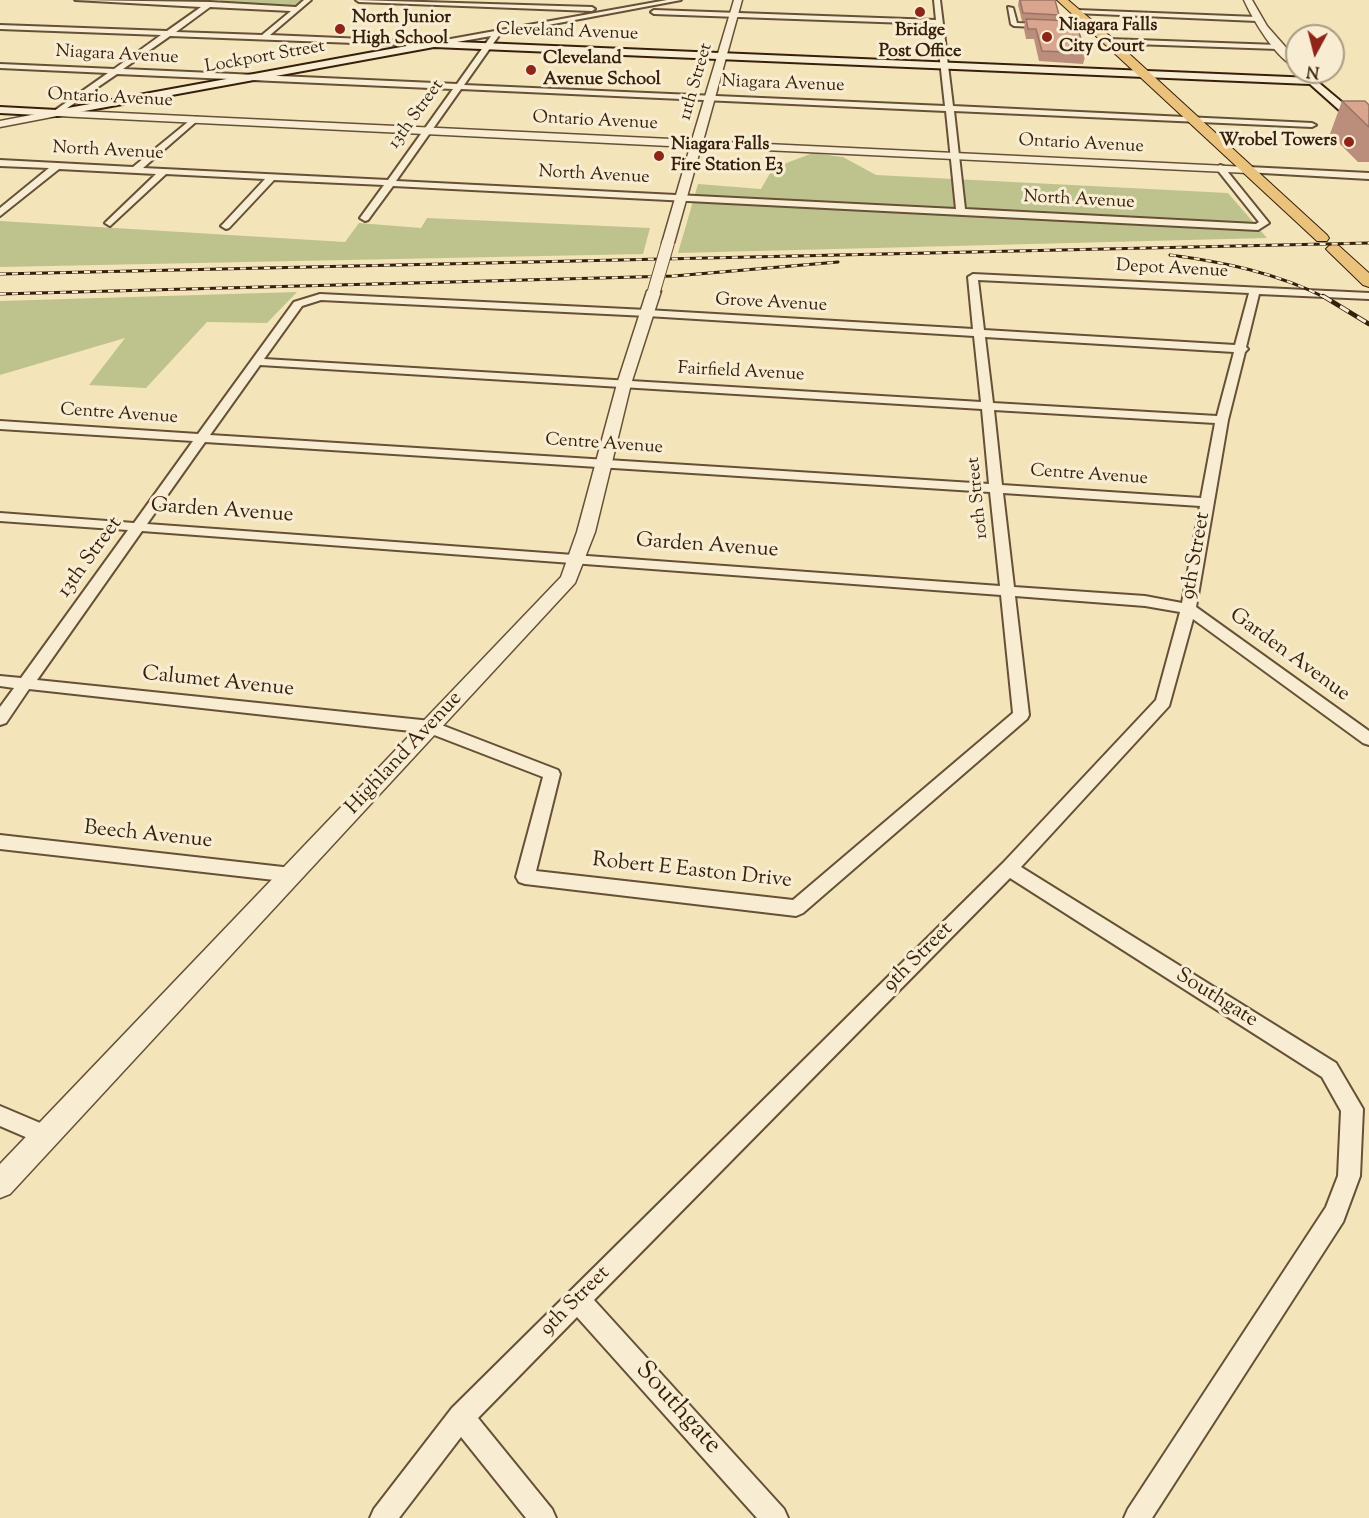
<!DOCTYPE html>
<style>
body{margin:0}
#map{position:relative;width:1369px;height:1518px;overflow:hidden;background:#f4e4b9;font-family:"Sorts Mill Goudy",serif}
canvas{display:block}
.north{position:absolute;left:1285px;top:24px;width:60px;height:60px;box-sizing:border-box;background:#f8edd2;border:2px solid #aa9b82;border-radius:50%;rotate:187deg;font-size:16px;font-weight:700;line-height:24px;text-align:center;color:#361f0b}
.north::after{content:'';display:block;margin:auto;width:21px;height:27px;background:#8f2418;clip-path:polygon(50% 0,100% 100%,50% 72%,0 100%)}
</style>
<div id="map">
<canvas width="1369" height="1518"></canvas>
<div class="north">N</div>
</div>
<script>
const c = document.querySelector('canvas').getContext('2d');
c.lineJoin = 'round';
function fillPath(path, color) {
  c.fillStyle = color;
  c.fill(path, 'evenodd');
}
function trace(path, color, width, dash) {
  c.strokeStyle = color;
  c.lineWidth = width;
  c.lineCap = dash ? 'butt' : 'round';
  c.setLineDash(dash || []);
  c.stroke(path);
}
function label(font, color, halo, rows, align = 'center') {
  c.font = font + ' "Sorts Mill Goudy",serif';
  c.lineWidth = 6;
  c.setLineDash([]);
  c.textBaseline = 'middle';
  c.strokeStyle = halo;
  c.fillStyle = color;
  for (const [text, x, y, turn = 0] of rows) {
    c.save();
    c.translate(x, y);
    c.rotate((+turn || 0) * Math.PI / 180);
    c.textAlign = isNaN(turn) ? turn : align;
    if (halo) c.strokeText(text, 0, 0);
    c.fillText(text, 0, 0);
    c.restore();
  }
}
fillPath(new Path2D(`
 M221,0H304L295,8L214,5Z
 M813,153L843,157L876,175L1228,193L1267,238L678,253L698,184L761,189L773,168Z
 M427,218L650,228L643,254L0,267V221L345,242L359,223L421,228Z
 M297,292L267,323L207,322L146,388L89,385L125,338L0,375V301Z`), '#bec38e');
const minor = new Path2D(`
 M75,0L210,2L296,7L304,0H311L270,35L434,42L667,0H681L500,34L464,85L945,106L936,24L654,14L651,12L654,10L936,20L934,0H940L953,106L1312,123L1316,125L1312,127L954,111L965,209L1256,224L1259,222L1216,168L1220,165L1223,166L1269,223L1258,230L393,186L368,220L365,221L360,218L384,185L274,180L229,228L226,229L221,226L223,224L265,179L166,174L110,226L105,223L107,221L156,174L59,169L0,216V208L49,168L0,166V160L133,167L194,117H197V121L143,168L388,180L453,89L117,74L57,115L53,113L54,111L108,73L0,68V64L114,69L161,35L0,29V25L167,31L201,7ZM210,7L291,11L262,35L176,32ZM170,36L434,46L491,36L457,84L123,69ZM461,89L946,111L956,209L396,181Z
 M356,0L592,7L595,9L592,11L359,2Z
 M1008,7L1013,8L1017,23L1096,26L1099,28L1096,30L1014,26L1011,24Z
 M1077,10L1257,17L1260,19L1257,21L1075,13Z
 M1108,39L1278,45L1282,47L1278,49L1105,43Z
 M1248,167L1369,173V179L1245,172V168Z
 M973,274L1369,293V299L1259,294L1246,347L1248,349L1245,352L1228,420L1196,607L1369,731V745L1363,743L1193,619L1169,706L1021,867L1336,1063L1363,1109L1360,1176L1343,1222L1152,1518H1124L1128,1509L1326,1207L1338,1176L1341,1111L1322,1077L1010,878L594,1300L784,1509L788,1518H757L577,1317L478,1418L552,1509L556,1518H526L461,1437L399,1518H370L374,1509L452,1408L1003,863L1156,700L1180,612L1145,606L1015,596L1029,715L1027,719L803,913L796,916L525,884L519,882L516,877L543,777L429,733L29,689L6,723L0,725V707L14,688L0,686V676L21,678L128,530L0,521V513L134,523L193,441L0,429V421L198,434L294,302L320,294L647,310L973,329L968,277ZM978,280L1249,293L1235,345L984,330ZM321,300L647,316L974,336L981,402L264,359L302,306ZM985,337L1234,352L1217,416L993,403ZM260,365L982,409L989,484L210,435ZM994,410L1215,423L1201,498L1002,485ZM205,442L990,492L1000,586L147,524ZM1003,493L1200,506L1182,603L1145,596L1014,587ZM142,531L1001,595L1013,713L793,900L536,871L560,774L558,770L431,721L37,680Z
 M0,835L292,868L298,870L301,875L298,880L292,882L0,849Z
 M0,1106L52,1128L55,1135L52,1142L44,1145L0,1126Z`);
const tertiary = new Path2D(`
 M734,0H742L703,141L1248,167L1254,170L1248,173L701,147L674,243L668,247L662,243L690,147L57,116L0,127V121L57,110L692,140Z
 M1244,0H1252L1267,26L1297,60V68C1276,59 1253,20 1244,0Z
 M654,287L661,291L631,384L595,532L575,583L10,1194L0,1198V1164L561,577L577,532L617,384L647,291Z`);
const secondary = new Path2D(`
 M434,41L1313,78L1369,125V134L1365,133L1310,84L434,47L57,116L0,113V107L57,110Z`);
const primary = new Path2D(`
 M1057,0H1068L1101,28L1327,235L1329,238L1327,241H1317Z
 M1334,244L1339,246L1369,273V287L1363,285L1329,252L1326,249L1329,246Z`);
trace(minor, '#665036', 4);
trace(tertiary, '#665036', 3);
trace(secondary, '#361f0b', 4);
trace(primary, '#361f0b', 2);
fillPath(minor, '#f8edd2');
fillPath(tertiary, '#f8edd2');
fillPath(secondary, '#f8edd2');
fillPath(primary, '#eac27c');
const railFar1 = new Path2D(`
 M1170,255C1224,262 1277,273 1326,298
 M0,274L1369,243
 M0,294L674,276L838,262`);
const rail = new Path2D(`
 M1323,296L1369,324`);
trace(railFar1, '#361f0b', 3);
trace(rail, '#361f0b', 4.5);
trace(railFar1, '#f8edd2', 2, [6]);
trace(rail, '#f8edd2', 3, [10]);
const tertiaryBridge = new Path2D(`
 M654,291L668,243`);
trace(tertiaryBridge, '#665036', 14, []);
trace(tertiaryBridge, '#f8edd2', 12);
fillPath(new Path2D(`
 M1019,0H1055L1059,15L1058,20L1086,53L1083,64L1039,61L1034,39H1026L1024,29L1025,21H1022L1018,5Z
 M1342,101L1369,105V162H1358L1330,134Z`), '#bb8e7b');
const building = new Path2D(`
 M1020,0H1055L1059,15L1023,13Z
 M1026,19L1075,21L1086,53L1042,51L1036,29H1028Z
 M1342,101H1365L1369,105V127Z`);
fillPath(building, '#daa58f');
trace(building, '#997464', 1.5);
for (const [x, y, r, color] of [
 [920,12,6,"#8f2418"],
 [340,29,6,"#8f2418"],
 [1047,37,6,"#8f2418"],
 [531,70,6,"#8f2418"],
 [1349,142,6,"#8f2418"],
 [659,156,6,"#8f2418"]
]) {
  const dot = new Path2D();
  dot.arc(x, y, r, 0, 2 * Math.PI);
  c.fillStyle = color;
  c.fill(dot);
  trace(dot, '#f8edd2', 2);
}
label('bold 18px', '#361f0b', '#f8edd2', [
 ["North Junior",352,19],
 ["High School",352,40],
 ["Niagara Falls",1059,27],
 ["City Court",1059,48],
 ["Bridge",920,32,"center"],
 ["Post Office",920,53,"center"],
 ["Cleveland",543,60],
 ["Avenue School",543,81],
 ["Wrobel Towers",1337,142,"right"],
 ["Niagara Falls",671,146],
 ["Fire Station E3",671,167]
], 'left');
label('18px', '#361f0b', '#f8edd2', [
 ["Cleveland Avenue",567,33,2],
 ["Niagara Avenue",117,56,3],
 ["Lockport Street",265,58,-10],
 ["11th Street",697,82,-74],
 ["Niagara Avenue",783,85,2],
 ["Ontario Avenue",110,99,3],
 ["13th Street",417,115,-54],
 ["Ontario Avenue",595,122,3],
 ["Ontario Avenue",1081,145,3],
 ["North Avenue",108,152,3],
 ["North Avenue",594,176,3],
 ["North Avenue",1079,201,3],
 ["Depot Avenue",1172,270,3],
 ["Grove Avenue",771,304,3],
 ["Fairfield Avenue",741,373,3],
 ["Centre Avenue",119,415,4],
 ["Centre Avenue",604,445,4],
 ["Centre Avenue",1089,476,4],
 ["10th Street",979,498,-96]
]);
label('21px', '#361f0b', '#f8edd2', [
 ["Garden Avenue",222,512,4],
 ["Garden Avenue",707,547,4],
 ["9th Street",1197,556,-80],
 ["13th Street",91,558,-54],
 ["Garden Avenue",1289,656,36],
 ["Calumet Avenue",218,683,6],
 ["Highland Avenue",405,754,-47],
 ["Beech Avenue",148,836,6],
 ["Robert E Easton Drive",692,872,6],
 ["9th Street",919,958,-45],
 ["Southgate",1216,999,32],
 ["9th Street",576,1302,-45]
]);
label('26px', '#361f0b', '#f8edd2', [
 ["Southgate",677,1409,48]
]);
</script>
